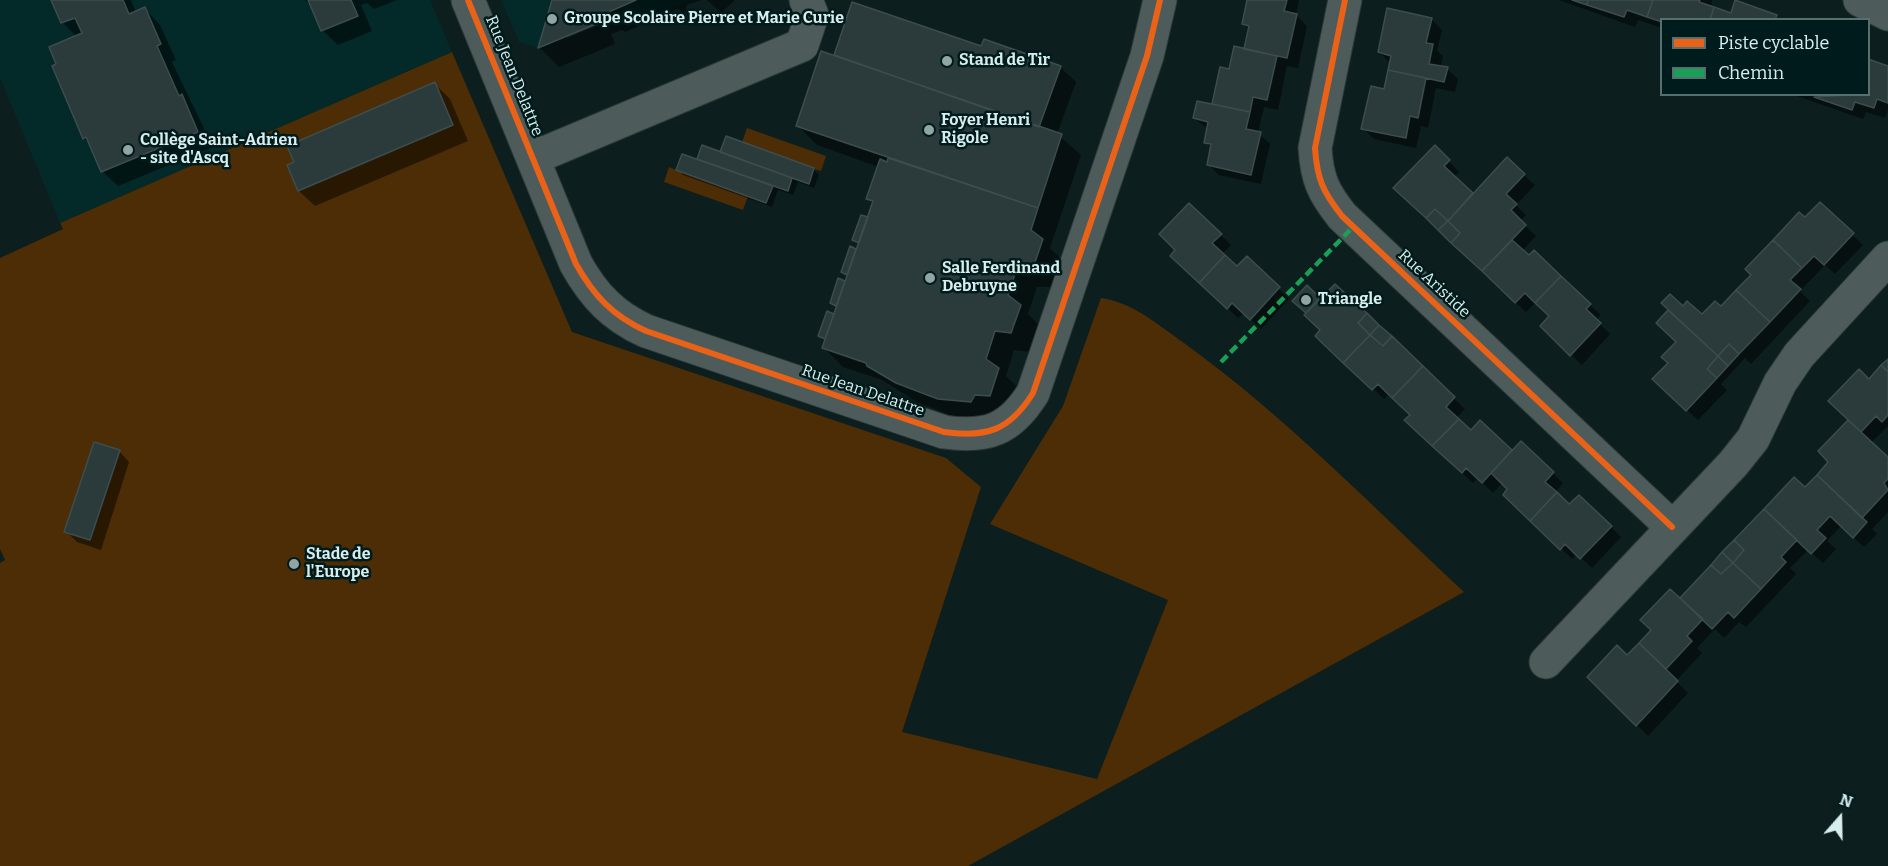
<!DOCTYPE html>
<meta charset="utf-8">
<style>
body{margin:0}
#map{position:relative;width:1888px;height:866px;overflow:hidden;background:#0d1e1e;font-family:Bitter,serif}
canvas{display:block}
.legend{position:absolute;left:1660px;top:18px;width:210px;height:78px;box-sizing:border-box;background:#001b1b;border:2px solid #566f6f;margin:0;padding:8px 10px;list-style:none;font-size:18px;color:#d8eded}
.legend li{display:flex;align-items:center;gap:12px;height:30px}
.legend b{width:30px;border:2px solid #566f6f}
.north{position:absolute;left:1810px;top:788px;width:60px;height:60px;-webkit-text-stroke:4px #001b1b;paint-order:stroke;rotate:20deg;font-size:16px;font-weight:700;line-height:24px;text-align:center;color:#d8eded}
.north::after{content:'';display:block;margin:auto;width:21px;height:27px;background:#d8eded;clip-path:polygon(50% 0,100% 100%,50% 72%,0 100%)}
</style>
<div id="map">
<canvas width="1888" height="866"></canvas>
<ul class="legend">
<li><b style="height:8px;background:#ea6118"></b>Piste cyclable</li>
<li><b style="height:8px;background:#1a9f57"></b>Chemin</li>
</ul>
<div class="north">N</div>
</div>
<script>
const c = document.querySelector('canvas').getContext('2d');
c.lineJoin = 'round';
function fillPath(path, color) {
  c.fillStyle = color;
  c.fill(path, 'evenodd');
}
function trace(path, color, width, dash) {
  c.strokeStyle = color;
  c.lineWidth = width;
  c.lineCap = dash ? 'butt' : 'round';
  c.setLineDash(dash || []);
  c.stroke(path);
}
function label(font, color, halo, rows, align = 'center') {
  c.font = font + ' Bitter,serif';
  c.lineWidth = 5;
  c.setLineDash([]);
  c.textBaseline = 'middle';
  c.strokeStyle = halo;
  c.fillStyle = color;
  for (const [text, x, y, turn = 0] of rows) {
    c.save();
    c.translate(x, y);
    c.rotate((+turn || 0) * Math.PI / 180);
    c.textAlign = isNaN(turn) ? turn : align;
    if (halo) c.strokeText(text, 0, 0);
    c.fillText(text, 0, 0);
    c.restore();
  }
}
fillPath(new Path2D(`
 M0,0H430L452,52L60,223L0,78Z
 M501,0H692L658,12L628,11L619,8L604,14L603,11L593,15L596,24L538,48L519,42Z`), '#032929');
fillPath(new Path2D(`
 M452,52L572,332L946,458L981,487L902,732L1097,779L1168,600L990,524L1063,406L1101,298C1134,303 1157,324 1184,343C1285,416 1373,507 1464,592L968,866H0V563L5,560L0,549V258L63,229L60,223Z
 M747,128L826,156L821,171L814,169L809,184L793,178L788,191L773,186L766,203L748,196L743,210L664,182L669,167L676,170L682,153L697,159L702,145L720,151L726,136L742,142Z`), '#4c2d05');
fillPath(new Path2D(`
 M53,0H131L136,13L145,9L160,25L176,60L172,62L213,147L118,186L102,171L91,145L84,138L54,66L77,37L62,22Z
 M305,0H397L374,9L367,3L361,5L372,31L338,45L322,30L312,7Z
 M554,0H701L687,5L685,13L677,9L625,32L622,30L611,34L615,44L559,67L540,48ZM603,20L604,23L567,38V35Z
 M707,0H735L721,13Z
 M1248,0H1299L1296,15L1307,26L1298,68L1287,66L1278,110L1264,107L1258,133L1270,144L1261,184L1219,175L1209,165L1212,149L1206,142L1208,129L1194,118L1213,106L1221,69L1230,71L1245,51L1250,30L1243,24Z
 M1559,0H1712L1711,8L1732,15L1776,16L1779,20H1662V28L1638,20L1635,27Z
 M1431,19L1442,30L1437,51L1443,56L1441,67L1447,69L1458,79L1455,92L1436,88L1428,128L1421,126L1416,148L1374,139L1363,128L1385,90L1390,63L1379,52Z
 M982,48L1060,67L1076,82L1057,134L1081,155L1050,248L1061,259L1052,287H1037L1028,314L1039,325L1030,352L1014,350L1006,376L1018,388L990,421L958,418L917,402L882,380L843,367L824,348L825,341L820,336L834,317L837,309L832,303L844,282L846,284L848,278L842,272L851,248L857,251L859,245L854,240L868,219L873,204L868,198L879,167L817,145L798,126L840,60L835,55Z
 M1888,68V109L1885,118L1866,112L1863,119L1791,94H1868Z
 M435,84L450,99L468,141L315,206L299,191L289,166Z
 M727,138L814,170L819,175L814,188L798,182L793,195L778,190L772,207L683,175L678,169L698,161L703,147L721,154Z
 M1435,147L1459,172L1454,177L1473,195L1524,175L1535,185L1516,205L1526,215L1520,221L1536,236L1522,251L1590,305L1601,315L1596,320L1610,334L1582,365L1542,326L1551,316L1536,302L1526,312L1437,228Z
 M1820,204L1863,245L1835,274L1825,265L1800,291L1810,301L1751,364L1745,358L1721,384L1727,390L1698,420L1654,379L1670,363L1678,342L1658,323L1670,310L1683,308L1702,317L1721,309Z
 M1221,235L1231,245L1222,254L1237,268L1247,258L1289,299L1261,329L1244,313L1238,318L1173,256Z
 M1307,288L1320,301L1366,314L1465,409L1456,418L1471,432L1480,422L1512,453L1521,443L1563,483L1555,493L1570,507L1611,527L1621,537L1592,568L1577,554L1572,559L1505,494L1509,489L1502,483L1493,493L1478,478L1473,483L1417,431L1411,415L1389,394L1384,399L1328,346L1322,331L1299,306Z
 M1888,361V426L1871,443L1888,459V512L1872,529L1877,534L1864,547L1841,526L1827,541L1836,549L1823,563L1808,550L1790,568L1796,574L1746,627L1739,622L1724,638L1715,629L1697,648L1702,653L1676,681L1688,693L1648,736L1589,677L1627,657L1794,479L1805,489L1831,462L1820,451L1850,420L1869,381Z
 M119,451L129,462L101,550L77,542L66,531Z`), '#0007');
const building = new Path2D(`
 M51,0H123L129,14L145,7L161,44L157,46L179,96L182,94L198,132L101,172L86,137L83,139L52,66L56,64L49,47L82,33L75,18L61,23Z
 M308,0H351L358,16L321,31Z
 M552,0H636L604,14L603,11L592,15L596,24L538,48Z
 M1247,0H1287L1284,11L1297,14L1287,58L1244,49L1249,26L1242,24Z
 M1572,0H1588L1587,5Z
 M1588,0H1653L1647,17L1627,10L1624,17L1587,5Z
 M1653,0H1700L1699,2L1714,7L1710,20H1662V22L1647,17Z
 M1735,0L1777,15L1775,20H1710L1714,7L1731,13Z
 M852,2L981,46L984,39L1061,66L1039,127L834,55Z
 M1387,8L1432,18L1426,43L1433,44L1429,64L1448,67L1444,82L1388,70L1391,56L1378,52Z
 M1234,46L1277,56L1267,100L1253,97L1250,112L1212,104L1220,67L1229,69Z
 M821,51L1062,134L1038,208L796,126Z
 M1868,59L1888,66V103L1877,99L1874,108L1855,102L1852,110L1814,97L1868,94Z
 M1388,70L1426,78L1418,118L1410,116L1406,138L1361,129L1371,86L1384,89Z
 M435,82L453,125L298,191L287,165L294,162L287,146Z
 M1197,101L1250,112L1246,129L1261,132L1251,175L1207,165L1211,144L1204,143L1208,122L1193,118Z
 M726,136L814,168L809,184L720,152Z
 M702,145L792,178L788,191L697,159Z
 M1435,145L1450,160L1444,166L1473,193L1448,221L1435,209L1426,218L1393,188Z
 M682,154L773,186L766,203L676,170Z
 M1507,157L1525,174L1506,194L1517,204L1511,210L1526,225L1482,271L1451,243L1460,233L1448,221Z
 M888,158L1038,208L1031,230L1043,239L1033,268H1017L1008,295L1021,305L1011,333L995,331L986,359L999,368L990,396L975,395L971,402L938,399L896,383L867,366L866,363L822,348L873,201L866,199L880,159L887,162Z
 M1820,202L1854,233L1824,265L1814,256L1802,268L1773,240L1799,212L1805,217Z
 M1189,203L1222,234L1212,243L1225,255L1199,283L1170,256L1175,250L1159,234Z
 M1435,209L1448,221L1438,230L1426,218Z
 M861,215L868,217L859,243L852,240Z
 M1448,221L1460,233L1451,243L1438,230Z
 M1512,240L1529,255L1534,250L1561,276L1535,303L1525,293L1515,303L1482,271Z
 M1773,240L1802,268L1790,280L1801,289L1770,322L1736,290L1751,275L1745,269Z
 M850,246L856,249L847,275L841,272Z
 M1225,255L1237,266L1247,256L1280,287L1250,320L1232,303L1227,309L1199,283Z
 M1561,276L1591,304L1586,309L1601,323L1570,356L1540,326L1549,316L1535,303Z
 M838,278L845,281L836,306L830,303Z
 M1335,284L1367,313L1358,323L1370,335L1343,363L1315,336L1320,330L1304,315Z
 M1307,285L1320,298L1306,313L1292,301Z
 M1736,290L1770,322L1739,354L1729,344L1718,356L1661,303L1670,294L1683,306L1687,301L1702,314L1715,301L1721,306Z
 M1668,310L1718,356L1707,369L1717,378L1686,411L1652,379L1668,363L1661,357L1676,342L1656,323Z
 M827,311L834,314L825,339L818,336Z
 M1367,313L1379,325L1370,335L1358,323Z
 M1379,325L1392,336L1383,346L1370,335Z
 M1370,335L1383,346L1392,336L1423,366L1392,398L1378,384L1372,390L1343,363Z
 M1729,344L1739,354L1728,366L1718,356Z
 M1718,356L1728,366L1717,378L1707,369Z
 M1888,359V372L1881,365Z
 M1881,365L1888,372V415L1882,422L1876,416L1861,432L1828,401L1859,369L1869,379Z
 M1423,366L1455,397L1446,407L1459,419L1432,446L1404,420L1410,415L1392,398Z
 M1459,419L1471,430L1480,420L1512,450L1482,483L1466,468L1462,473L1432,446Z
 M1848,420L1888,457V479L1884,483L1888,490L1862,518L1817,475L1828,462L1818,451Z
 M1521,441L1554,472L1545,482L1557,492L1530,521L1503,495L1507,489L1491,473Z
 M94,442L120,450L90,540L64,532Z
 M1817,475L1867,522L1853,538L1830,516L1817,530L1826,538L1811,554L1764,509L1794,477L1805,487Z
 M1557,492L1569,504L1579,495L1612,526L1580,559L1565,544L1560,550L1530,521Z
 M1764,509L1797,540L1781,557L1786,562L1761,589L1733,563L1744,550L1734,540Z
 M1734,540L1744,550L1733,563L1722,552Z
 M1722,552L1733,563L1721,574L1711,565Z
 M1733,563L1761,589L1734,618L1728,612L1712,629L1680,598L1711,565L1721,574Z
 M1670,589L1703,619L1687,636L1692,641L1666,669L1639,643L1651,630L1640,620Z
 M1639,643L1678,681L1636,726L1587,677L1617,645L1627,655Z`);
fillPath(building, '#2b3b3b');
trace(building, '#3c4d4d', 1.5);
const minor = new Path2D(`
 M468,0L576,264C594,296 613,316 646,331L944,432C987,438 1010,430 1033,393L1147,56L1160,0
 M1345,0L1315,148C1317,179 1323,192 1342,216L1672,527
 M1860,0L1888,14
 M533,158L802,45L812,15L806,0
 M1546,662L1733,464L1753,439L1780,383L1799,355L1888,258`);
trace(minor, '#2d3939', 35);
trace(minor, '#4d5c5b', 33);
trace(new Path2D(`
 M1221,362L1353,227`), '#1a9f57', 4.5, [9, 4.5]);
trace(new Path2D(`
 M468,0L576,264C594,296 613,316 646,331L944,432C987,438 1010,430 1033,393L1147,56L1160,0
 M1345,0L1315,148C1317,179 1323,192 1342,216L1672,527`), '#ea6118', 6);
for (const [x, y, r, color] of [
 [552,19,6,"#91a5a5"],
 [947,61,6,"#91a5a5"],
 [929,130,6,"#91a5a5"],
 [128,150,6,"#91a5a5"],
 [930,278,6,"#91a5a5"],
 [1306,300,6,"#91a5a5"],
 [294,564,6,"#91a5a5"]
]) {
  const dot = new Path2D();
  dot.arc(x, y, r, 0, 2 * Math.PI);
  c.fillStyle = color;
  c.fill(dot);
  trace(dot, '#001b1b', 2);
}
label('bold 16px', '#d8eded', '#001b1b', [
 ["Groupe Scolaire Pierre et Marie Curie",564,19],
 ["Stand de Tir",959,61],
 ["Foyer Henri",941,121],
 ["Rigole",941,139],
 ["Collège Saint-Adrien",140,141],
 ["- site d'Ascq",140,159],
 ["Salle Ferdinand",942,269],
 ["Debruyne",942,287],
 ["Triangle",1318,300],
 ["Stade de",306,555],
 ["l'Europe",306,573]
], 'left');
label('16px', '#d8eded', '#001b1b', [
 ["Rue Jean Delattre",514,76,68],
 ["Rue Aristide",1434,284,43],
 ["Rue Jean Delattre",863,391,19]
]);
</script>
